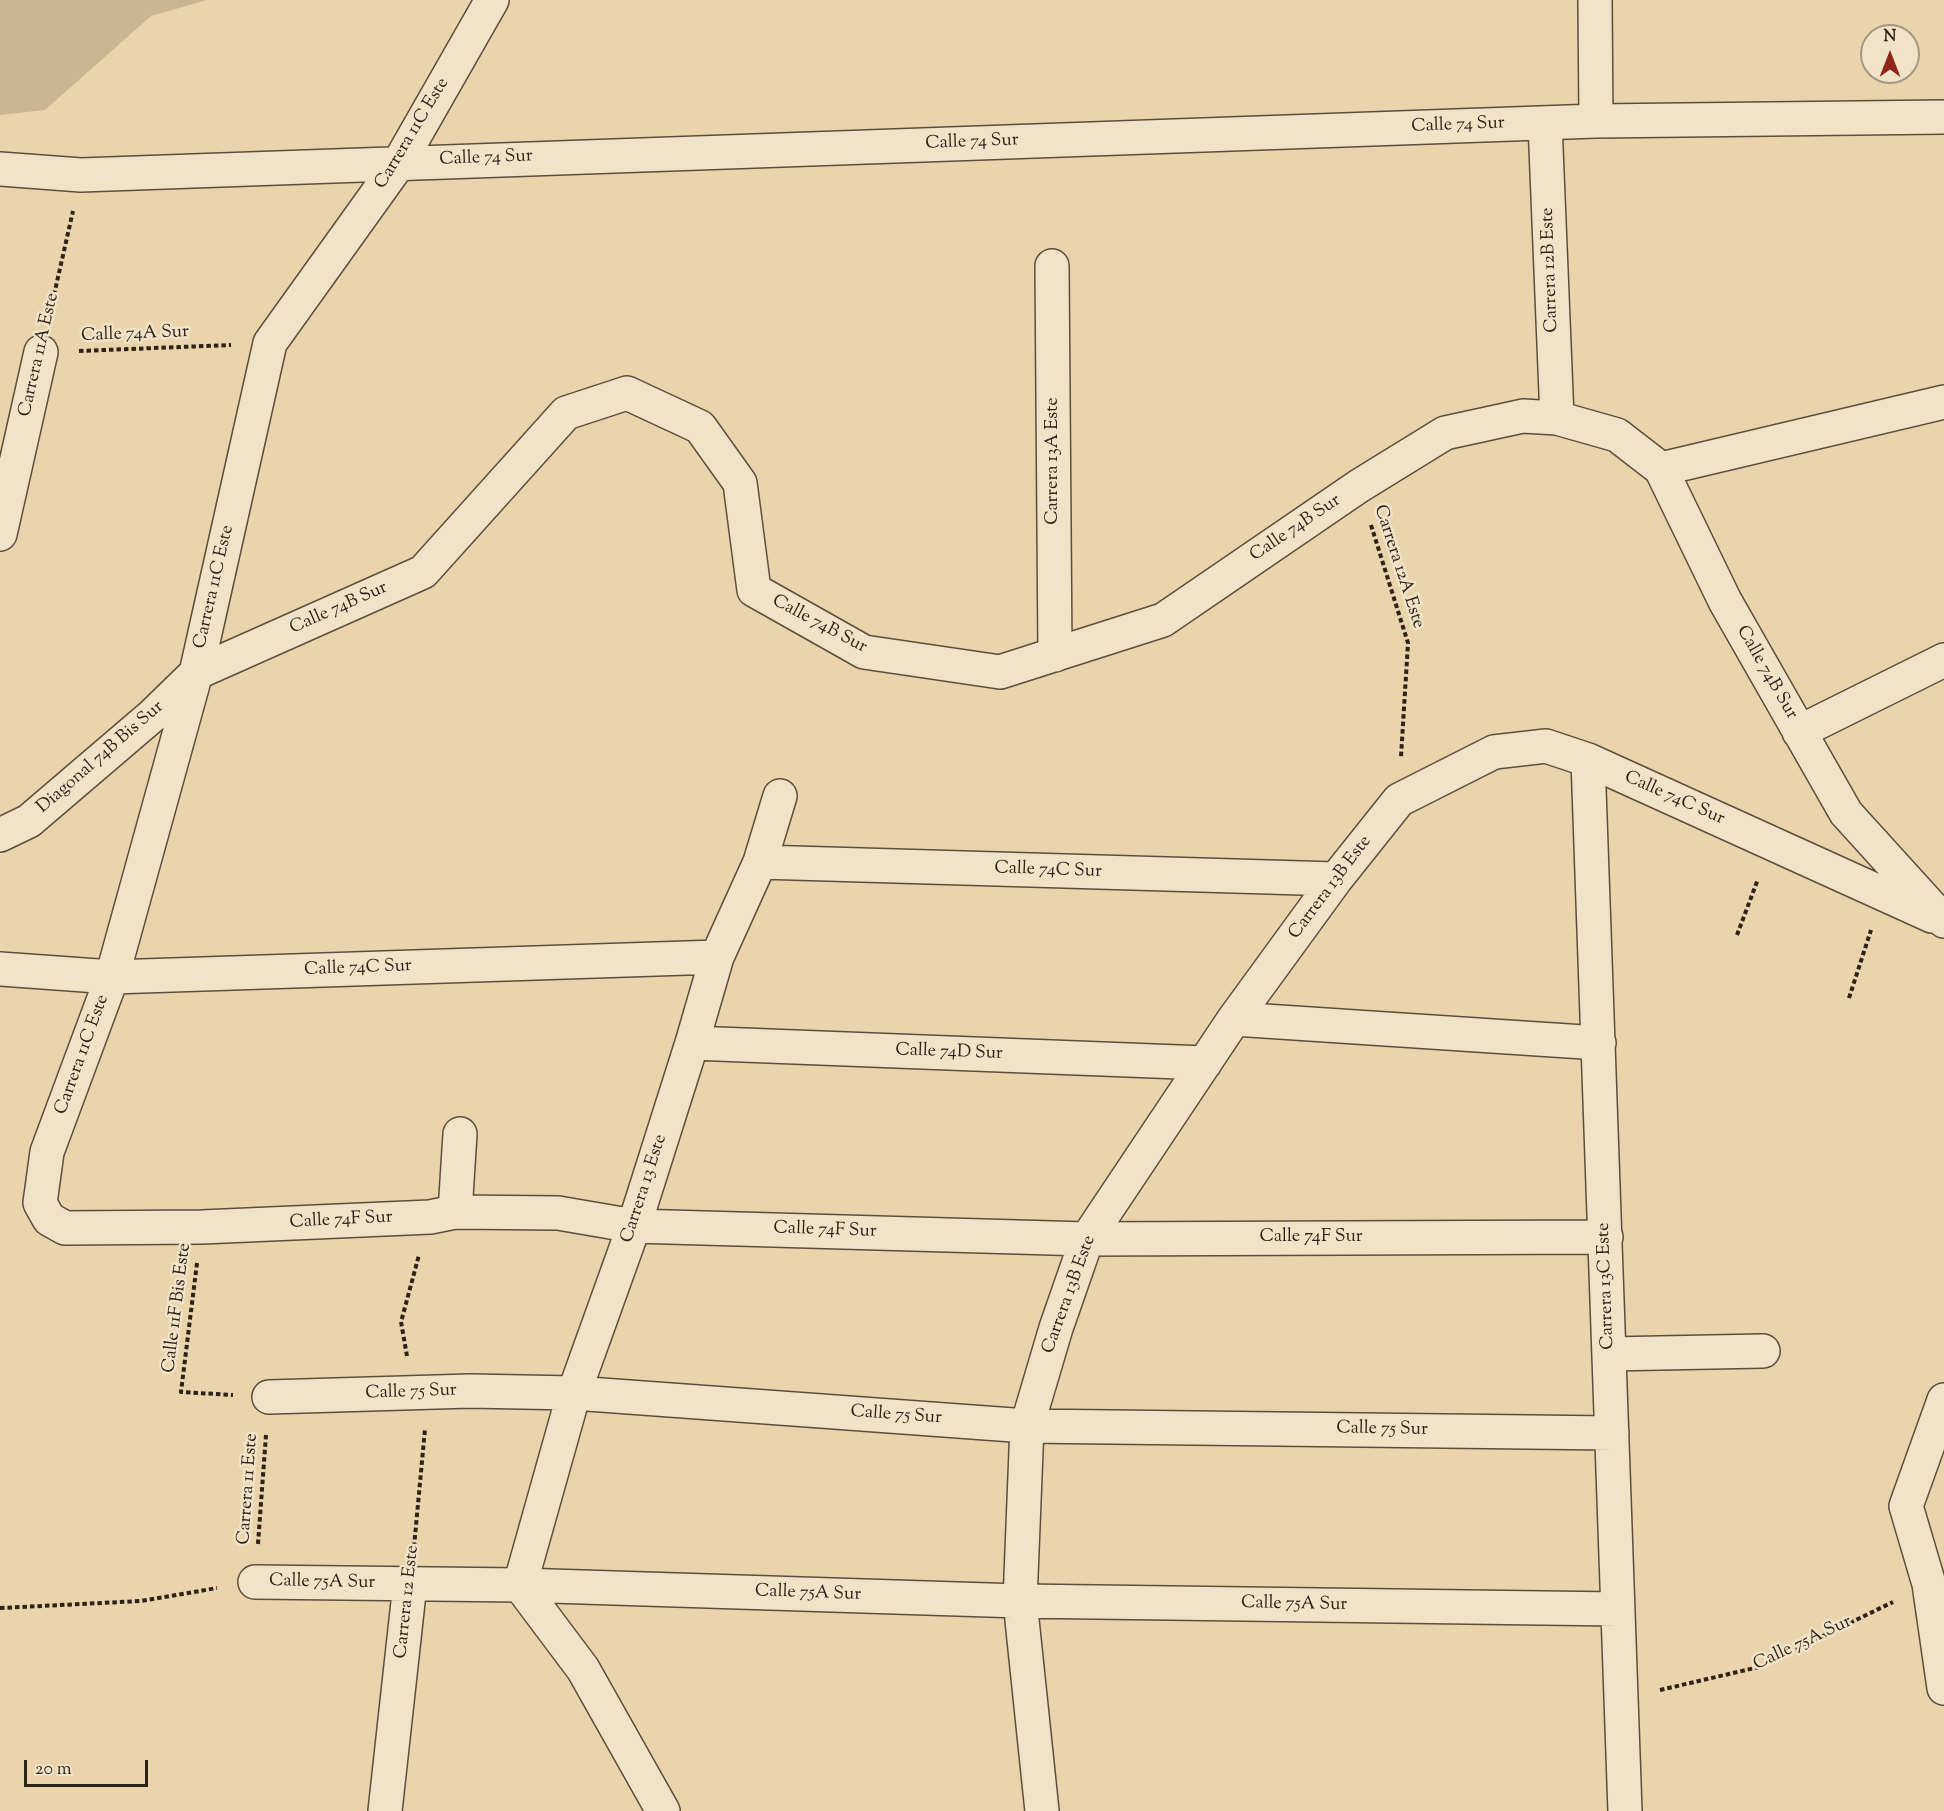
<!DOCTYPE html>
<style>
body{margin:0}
#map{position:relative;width:1944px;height:1811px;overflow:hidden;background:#ead4ab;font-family:"Sorts Mill Goudy",serif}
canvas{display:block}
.north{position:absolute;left:1860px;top:24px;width:60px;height:60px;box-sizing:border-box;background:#f1e3c8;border:2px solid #a39682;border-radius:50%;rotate:0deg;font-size:16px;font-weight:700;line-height:24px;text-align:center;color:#2d221a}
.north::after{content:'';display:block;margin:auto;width:21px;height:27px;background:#8f2418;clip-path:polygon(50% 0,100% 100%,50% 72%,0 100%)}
.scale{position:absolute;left:24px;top:1760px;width:124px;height:27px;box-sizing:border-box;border:3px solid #2d221a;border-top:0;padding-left:8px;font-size:18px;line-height:21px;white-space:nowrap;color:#2d221a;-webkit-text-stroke:4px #f1e3c8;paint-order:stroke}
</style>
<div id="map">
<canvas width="1944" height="1811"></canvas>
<div class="north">N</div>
<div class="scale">20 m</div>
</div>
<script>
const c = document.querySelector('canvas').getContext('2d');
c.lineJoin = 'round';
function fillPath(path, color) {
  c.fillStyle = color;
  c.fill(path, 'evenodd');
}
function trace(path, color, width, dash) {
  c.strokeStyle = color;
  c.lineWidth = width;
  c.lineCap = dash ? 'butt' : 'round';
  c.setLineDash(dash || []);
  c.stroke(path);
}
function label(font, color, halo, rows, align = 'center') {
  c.font = font + ' "Sorts Mill Goudy",serif';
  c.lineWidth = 5;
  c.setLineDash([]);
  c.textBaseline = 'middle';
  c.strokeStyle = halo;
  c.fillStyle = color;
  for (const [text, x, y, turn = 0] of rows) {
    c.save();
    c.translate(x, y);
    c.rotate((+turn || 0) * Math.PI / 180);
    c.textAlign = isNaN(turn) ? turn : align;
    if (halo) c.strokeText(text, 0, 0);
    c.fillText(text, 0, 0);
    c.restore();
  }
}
fillPath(new Path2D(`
 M0,0H207L151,16L45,110L0,115Z`), '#cab692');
const minor = new Path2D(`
 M492,0L399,163L270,343L196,673L112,977L47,1152L40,1203L49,1219L65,1228L202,1227L430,1217L455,1212L558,1213L634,1226L1087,1239L1606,1237
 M1595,0L1596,121
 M1545,123L1557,418
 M0,169L81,175L1596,121L1944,117
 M1052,266L1055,655
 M1661,469L1944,402
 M0,534L41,352
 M1799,732L1944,660
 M1588,760L1625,1811
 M0,835L29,821L153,715L196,673L423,572L566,413L627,393L700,427L740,483L754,590L864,652L1000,672L1163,620L1359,486L1445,433L1523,416L1557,418L1617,435L1661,469L1725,601L1846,813L1944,921
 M760,862L1336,879
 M0,969L112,977L717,957
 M1234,1019L1599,1043
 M692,1043L1205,1063
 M455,1212L460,1134
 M1609,1354L1763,1351
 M269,1397L470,1391L574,1393L1027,1426L1612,1433
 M1944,1400L1906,1506L1929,1584L1944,1688
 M255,1582L520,1585L1020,1601L1618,1609
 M385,1811L410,1584
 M663,1811L583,1669L520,1585L574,1393L634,1226L692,1043L717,957L760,862L780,796
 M1042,1811L1020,1601L1027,1426L1056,1328L1087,1239L1234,1019L1336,879L1399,800L1494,752L1546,746L1588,760L1932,916`);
trace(minor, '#5c4e3e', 36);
trace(new Path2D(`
 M49,317L73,211
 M79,351L231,345
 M1371,525L1408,643L1401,757
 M1737,935L1758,879
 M1849,998L1871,930
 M197,1263L181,1392L233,1395
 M407,1356L401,1322L419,1255
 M258,1544L266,1435
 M414,1547L425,1429
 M0,1608L141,1601L217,1588
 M1660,1690L1759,1667L1893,1602`), '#2d221a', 4, [4.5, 3]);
trace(minor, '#f1e3c8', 33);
label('18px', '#2d221a', '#f1e3c8', [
 ["Calle 74 Sur",1458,126,-2],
 ["Carrera 11C Este",413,134,-59],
 ["Calle 74 Sur",972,143,-2],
 ["Calle 74 Sur",486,159,-2],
 ["Carrera 12B Este",1551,270,-92],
 ["Calle 74A Sur",135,335,-2],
 ["Carrera 11A Este",40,355,-77],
 ["Carrera 13A Este",1054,461,-90],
 ["Calle 74B Sur",1296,529,-34],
 ["Carrera 12A Este",1398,567,72],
 ["Carrera 11C Este",215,587,-77],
 ["Calle 74B Sur",339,609,-24],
 ["Calle 74B Sur",819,625,28],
 ["Calle 74B Sur",1766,673,60],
 ["Diagonal 74B Bis Sur",101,758,-41],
 ["Calle 74C Sur",1674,799,24],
 ["Calle 74C Sur",1048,871,2],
 ["Carrera 13B Este",1331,888,-53],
 ["Calle 74C Sur",358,969,-2],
 ["Calle 74D Sur",949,1053,2],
 ["Carrera 11C Este",83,1055,-70],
 ["Carrera 13 Este",645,1189,-72],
 ["Calle 74F Sur",341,1221,-3],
 ["Calle 74F Sur",825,1231,2],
 ["Calle 74F Sur",1311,1238],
 ["Carrera 13C Este",1607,1286,-92],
 ["Carrera 13B Este",1070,1295,-70],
 ["Calle 11F Bis Este",178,1308,-83],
 ["Calle 75 Sur",411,1393,-2],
 ["Calle 75 Sur",896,1416,4],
 ["Calle 75 Sur",1382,1430,1],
 ["Carrera 11 Este",249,1489,-86],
 ["Calle 75A Sur",322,1583,1],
 ["Calle 75A Sur",808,1594,2],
 ["Carrera 12 Este",408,1602,-84],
 ["Calle 75A Sur",1294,1605,1],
 ["Calle 75A Sur",1803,1644,-25]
]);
</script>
